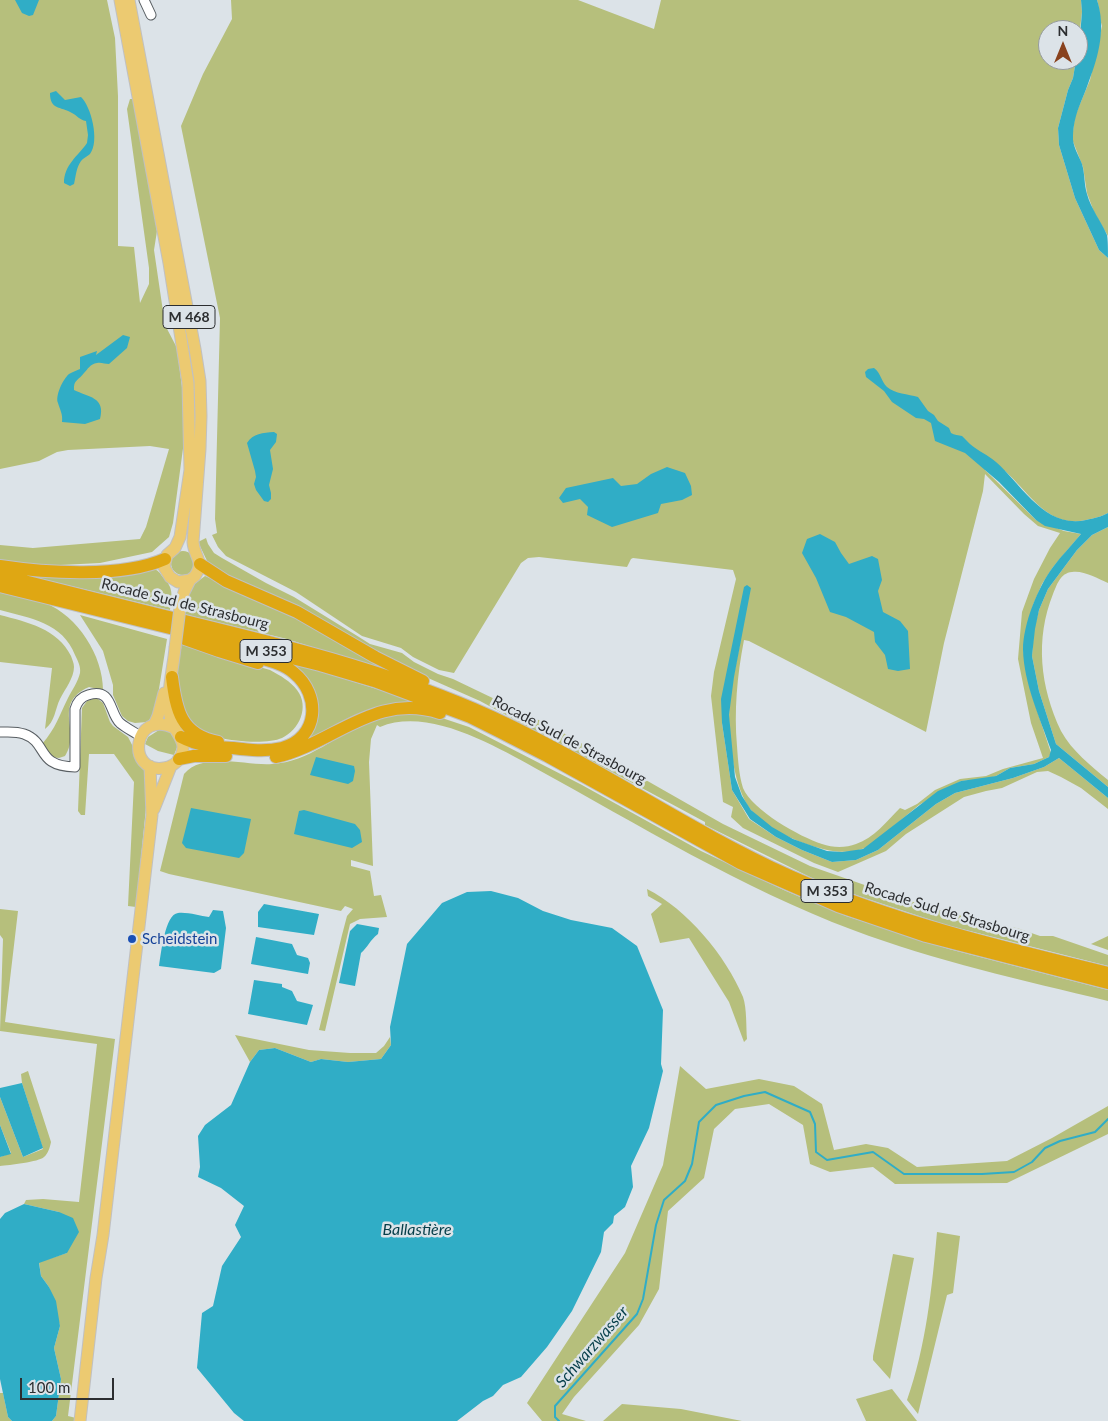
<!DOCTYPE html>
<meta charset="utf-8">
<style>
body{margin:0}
#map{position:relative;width:1108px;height:1421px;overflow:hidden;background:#dce3e8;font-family:Lato,sans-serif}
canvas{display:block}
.north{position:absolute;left:1038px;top:20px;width:50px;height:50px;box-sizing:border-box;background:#dce3e8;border:1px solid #969b9e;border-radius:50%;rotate:0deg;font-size:14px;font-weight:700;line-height:20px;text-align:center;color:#2c2e30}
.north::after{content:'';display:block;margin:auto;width:18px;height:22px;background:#89421e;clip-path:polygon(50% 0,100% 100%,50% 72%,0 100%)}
.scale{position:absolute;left:20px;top:1378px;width:94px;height:22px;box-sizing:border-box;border:2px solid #2c2e30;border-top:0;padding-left:6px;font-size:15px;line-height:18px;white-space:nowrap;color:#2c2e30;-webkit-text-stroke:4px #dce3e8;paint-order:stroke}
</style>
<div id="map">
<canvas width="1108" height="1421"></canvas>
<div class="north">N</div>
<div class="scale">100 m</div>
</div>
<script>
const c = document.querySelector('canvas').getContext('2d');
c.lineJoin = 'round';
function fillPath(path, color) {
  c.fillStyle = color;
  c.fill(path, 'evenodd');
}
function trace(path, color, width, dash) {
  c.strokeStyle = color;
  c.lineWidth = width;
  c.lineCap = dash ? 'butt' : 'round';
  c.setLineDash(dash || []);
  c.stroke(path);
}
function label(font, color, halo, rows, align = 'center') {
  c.font = font + ' Lato,sans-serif';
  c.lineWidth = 5;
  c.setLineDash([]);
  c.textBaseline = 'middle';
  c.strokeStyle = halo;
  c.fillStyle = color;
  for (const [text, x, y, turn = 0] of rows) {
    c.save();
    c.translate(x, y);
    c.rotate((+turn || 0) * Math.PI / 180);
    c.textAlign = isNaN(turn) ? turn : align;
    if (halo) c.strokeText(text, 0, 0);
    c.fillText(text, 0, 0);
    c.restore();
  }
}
fillPath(new Path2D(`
 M0,0H107L115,38L118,96V246L134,247L140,303L149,284V268L127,109L130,99H134L157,231L154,250L165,325L177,348L184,403V441L173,523L169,537L152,552L100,563L41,566L0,560V545L33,548L140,539L146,527L169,449L150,446L68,450L57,452L39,461L0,469Z
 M231,0H578L654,29L661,0H1081L1082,12L1078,46V30H1048V60H1076L1073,78L1068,90L1058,128L1059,145L1075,198L1099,250L1108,258V513C1101,517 1094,518 1086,520C1048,529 1029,492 1005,471L985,470L1036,520L1064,531L1081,534L1053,567L1042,584L1033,605L1023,649L1031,692L1051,753L1049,757L1034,764L1010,768L996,776L985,779L961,781L919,805L871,845C850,857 827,851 806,844C787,837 764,826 751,810C734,789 729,742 729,716C729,691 737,662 741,637L722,723L732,790L749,819L776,837L802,850L832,862L856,860L878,850L936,804L955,793L1013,778L1044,767L1059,758L1108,798V809L1081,788L1061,777L1048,771L1037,772L1002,788L986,791L964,797L906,834L886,851L838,872L814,863L743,828L731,817L733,807L723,802L711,696L714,672L736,579L733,570L633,558L631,559L627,567L539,557L528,558L521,563L454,673L439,670L413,657L401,648L362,636L296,592L226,556L218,547L212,535L217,533L215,519L220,318L181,126L203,74L232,19ZM985,474L1024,514L1038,526L1060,533L1050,548L1034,579L1022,612L1018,659L1031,723L1043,758L1003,769L986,776L960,779L935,790L917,804L905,810L900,808C887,821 874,838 856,844C846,848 833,848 822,844C800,837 752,810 743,788C739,775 738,760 737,746C734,711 737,676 744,640L749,641L926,732L944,643L983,491Z
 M1097,0H1108V236L1094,212L1087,193L1083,167L1072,139L1075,116L1090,80L1102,26C1099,17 1100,9 1097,0Z
 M1108,527V583C1097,578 1083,570 1072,572C1060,573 1057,585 1053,594C1035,639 1040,687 1061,731C1072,751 1091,766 1108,780V787L1056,744L1039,691L1032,656L1034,629L1039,610L1048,589L1077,550L1092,535Z
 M206,538L208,544L214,553L222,558L266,583L294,597L359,637L370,644L402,653L414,662L438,674L453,679L551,726L723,824L810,866L925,906L1001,926L1017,928L1040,936H1053L1108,955V966L946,925L859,896L818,881L705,825V822L480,701L410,670L232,580L209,565L198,542Z
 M171 563a12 12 0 1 1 24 0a12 12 0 1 1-24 0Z
 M153,569C158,570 159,572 162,576C174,588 172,594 170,610L9,571Z
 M205,576L280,608L381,666V669L287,639L184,614L189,588Z
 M0,591C15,595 31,598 45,603C78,616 103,656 103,690L89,687C51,704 82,731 65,756L59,758L51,757L42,744C56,728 59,716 68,698C72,690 78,682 80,673C81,667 78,661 75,655C63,623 30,618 0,610Z
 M0,615C27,622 58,629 71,656C72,659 74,663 74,667C74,678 65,689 60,699C55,709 55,722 45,729L52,668L0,662Z
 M80,615L167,639L158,695L152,717L147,722L135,723L128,721L122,716L113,695V685L103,651Z
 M179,644L270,670C281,676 290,681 297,690C310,707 299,730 282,738C264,746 204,741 191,724C187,719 177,697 176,690C174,680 178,655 179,644Z
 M284,662L300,665L412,700L410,703C377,701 330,731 299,746L316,711Z
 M93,699H98L103,703L110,722L113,726L128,737L146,772L148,788L136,907L128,906L134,782L114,754H89L85,815H81L78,811L82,708L87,701Z
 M395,712L430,714L469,727L582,785L701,851L786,891L846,916L949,949L1108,990V1001C1022,980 935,961 853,930C741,888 639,825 535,768C493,745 428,707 380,727L377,725L371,739L369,762L373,866L351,860V866L370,871L374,896L381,895L387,917L360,919L350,924L325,1031L319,1030L342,935L347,916L353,909L345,906L341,911L169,874L160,871L184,774C204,751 245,766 272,764C309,762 337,735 369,720C377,716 386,715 395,712Z
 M159,730H164L172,733L178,745L174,755L158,751L145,744L148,737Z
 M647,889C687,909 726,956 743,997C747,1008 746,1028 747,1039L744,1042L729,1002L689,938L660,943L651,914L662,904L648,896Z
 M0,909L18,911L5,1022L115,1039L68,1416L76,1418L75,1421H52L56,1416L61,1379L54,1348L60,1326L49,1287L41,1276L39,1262L67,1253L59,1212L24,1204L26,1200L43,1199L79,1202L97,1044L0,1031L3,939L0,935Z
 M1108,936V950L1091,944Z
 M235,1035L309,1050L350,1053H376L384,1046L390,1037L391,1045L381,1059L348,1062L321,1059L311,1062L275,1048L259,1050L250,1062Z
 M680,1066L706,1089L759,1079L794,1086L822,1104L834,1150L866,1144L888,1148L917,1167L1007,1161L1052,1138L1108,1106V1134L1007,1183L895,1184L873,1167L830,1172L810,1164L803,1125L769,1104L735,1109L714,1129L704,1178L668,1211L659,1289L639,1325L574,1397L562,1414L586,1421H542L527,1403L625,1253L663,1165Z
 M28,1071L51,1142C50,1147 48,1154 44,1157C39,1162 9,1165 0,1166V1157L11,1153L0,1125V1097L23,1157L43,1149L22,1083L21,1074Z
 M937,1232L960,1236L953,1293L947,1295L918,1414L907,1400C926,1347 932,1288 937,1232Z
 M893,1254L914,1258L890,1379L873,1360V1356Z
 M892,1389L917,1421H866L856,1399Z
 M0,1393H3L8,1417L12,1421H0Z
 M622,1404L681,1409L742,1421H603Z`), '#b6bf7c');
fillPath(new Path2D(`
 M15,0H39L33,15L29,16L22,13Z
 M1081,0H1097C1106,27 1099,55 1089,81C1082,102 1074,113 1073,136C1072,145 1079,156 1082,164C1085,174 1084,185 1087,194C1091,209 1101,221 1107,235C1108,241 1108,251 1108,258L1099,250L1075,198L1059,145L1058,128L1068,90L1073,78L1076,60H1078L1082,12Z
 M56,91L65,100L81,97C91,106 100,141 90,154C88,156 83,158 81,161C76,168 76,176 74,184L70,186L64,183C64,165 78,156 87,143L88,135L86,121C79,120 77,115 72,113C60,106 50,110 50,93Z
 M123,335L130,337L127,348L109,364C105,364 101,362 97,363C90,364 88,369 84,373C79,380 73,380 74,390C88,397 106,397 100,419L85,424L62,422C63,414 60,410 58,403C55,396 63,379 69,374C72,372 76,371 80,369V357L97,351L96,355Z
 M874,368C881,373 881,381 887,387C895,394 908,394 918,397L928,411L934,415L938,421L949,428L951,433C954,435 959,435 962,436C964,438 968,442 970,444C978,451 988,455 996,462C1022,485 1045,529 1086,520C1094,518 1101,517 1108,513V527L1092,535L1077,550L1048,589L1039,610L1035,629L1032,656L1039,691L1056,744L1108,787V798L1059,758L1044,767L1013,778L955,793L936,804L878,850L856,860L832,862L802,850L776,837L750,819L732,790L722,723L721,699L744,587L747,585L751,588L734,677L729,715L735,777L742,796L751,810L772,827L793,839L827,851L842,852L863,849L938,791L961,781L996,776L1010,768L1034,764L1049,757L1051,750C1040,718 1024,684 1023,650C1023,624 1038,587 1053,567C1062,555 1072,545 1081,534L1045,526L1036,520L999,482L965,453L935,441L931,423L924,419L916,418L892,402L884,391L866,377L865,372L868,369Z
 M274,432L277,434L276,442L270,450L273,469L269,485L271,493V499L268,502L264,501L256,490L254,484L256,477L255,471L247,443C253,433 263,433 274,432Z
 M667,467L685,473L691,486L692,495L682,500L661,504L658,513L612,527L587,515L588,507L580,499L563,503L559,498L566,488L613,478L621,486L637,484L651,474Z
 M820,534L835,542L841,553L849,564L872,556L878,559L882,580L878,591L883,612L900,621L908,631L910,669L898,671L888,669L885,655L875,642L874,632L846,617L830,612L816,578L802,553L807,539Z
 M316,757L354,766L355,771L353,781L348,784L310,775Z
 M191,808L251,819L244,853L239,858L186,848L182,843Z
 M304,810L355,824L360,830L362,842L352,848L294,834L299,811Z
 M491,891L518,898L543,911L571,920L612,928L637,946L663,1010L661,1064L663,1071L649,1128L631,1166L633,1187L625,1207L614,1216L613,1223L604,1232L601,1252L572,1311L547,1347L521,1377L503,1385L493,1396L483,1401L457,1421H244L234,1413L197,1368L202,1313L213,1306L222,1266L241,1237L235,1225L244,1206L221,1188L198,1177L200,1167L198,1136L205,1125L231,1105L250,1062L259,1050L275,1048L311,1062L321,1059L348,1062L381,1059L391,1045L390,1027L407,944L442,903L467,892Z
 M264,904L319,914L314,935L258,927V912Z
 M213,910L223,911L226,928L221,969L214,973L159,966C161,954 165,914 178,913C188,912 200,916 209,917Z
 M357,924L379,928L378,934C370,940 368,947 361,953L355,986L339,983L350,931Z
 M256,937L292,944L297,955L308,958L310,963L308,974L251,964Z
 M254,980L282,984V987L292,991L297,1001L313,1005L307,1025L248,1014Z
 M22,1083L43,1148L23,1157L0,1097V1088Z
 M0,1125L11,1154L0,1157Z
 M24,1204L59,1212L73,1218L79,1232L67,1253L39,1263L41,1276L49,1287L56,1301L60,1326L54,1348L61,1379L56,1416L52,1421H12L8,1417L0,1379V1219L5,1213Z`), '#30adc6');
trace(new Path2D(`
 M559,1421L555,1417V1406L637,1314L643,1299L656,1225L664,1200L685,1181L692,1164L699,1122L716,1105L744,1096L765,1092L810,1112L815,1124L816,1152L827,1160L873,1152L904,1174H982L1014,1172L1032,1162L1045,1148L1060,1141L1095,1132L1108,1119`), '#30adc6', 2);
const minor = new Path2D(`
 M144,0L151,15
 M0,732C8,732 16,731 24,734C49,743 35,766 75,767V709C77,702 81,697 88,695C113,687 109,713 120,723C126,728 134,732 140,736`);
const major = new Path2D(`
 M120,0L169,263L188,383L190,470L180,537L175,548L167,555L164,567L170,577L178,582L190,580L195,576C205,561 194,557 193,542L200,449L201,416L200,381L195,349L129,0
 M180,608L184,592L190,580
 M154,725L158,716L164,693
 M174,728C133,708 125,774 164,768C171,767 176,764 180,758C190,740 172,732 170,716C166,694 173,670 175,648
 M154,809L171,766
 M80,1421L96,1278L103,1235L152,815L150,766`);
const highway = new Path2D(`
 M200,564L226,581L297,612L375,657L423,681
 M0,566C46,573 122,578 165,559
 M0,575C62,590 123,606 185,621C284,645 380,669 474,709C584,756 681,827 790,876C892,921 1000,947 1108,973
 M0,586L320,665L374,681L470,717L500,732L547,756L740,863L838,906L926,936L1108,983
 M185,639L219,651L258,663
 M172,677C176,710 181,735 218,742
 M181,737C198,746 215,747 233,748C249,750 266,752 282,748C319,738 321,695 294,673C283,663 266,660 252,656
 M276,757C335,743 375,692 440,713
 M179,759L194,756H226`);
trace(minor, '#585e62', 11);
trace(major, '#c0c0c1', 13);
trace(highway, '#c0c0c1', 14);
trace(minor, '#fff', 9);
trace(major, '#ecca71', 11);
trace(highway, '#dfa713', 12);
const majorBridge = new Path2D(`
 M175,648L180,608`);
trace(majorBridge, '#c0c0c1', 13, []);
trace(majorBridge, '#ecca71', 11);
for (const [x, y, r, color] of [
 [132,939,5,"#1a4fb4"]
]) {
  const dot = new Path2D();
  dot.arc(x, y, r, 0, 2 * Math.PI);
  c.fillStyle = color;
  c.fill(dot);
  trace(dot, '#dce3e8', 2);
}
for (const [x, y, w] of [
 [189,317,52],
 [266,651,52],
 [827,891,52]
]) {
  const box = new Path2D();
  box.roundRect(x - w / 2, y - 11.5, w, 23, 4);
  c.fillStyle = '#dce3e8';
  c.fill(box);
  trace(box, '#2c2e30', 1);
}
label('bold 14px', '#2c2e30', null, [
 ["M 468",189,317],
 ["M 353",266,651],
 ["M 353",827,891]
]);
label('15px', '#2c2e30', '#dce3e8', [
 ["Rocade Sud de Strasbourg",185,604,14],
 ["Rocade Sud de Strasbourg",569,740,28],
 ["Rocade Sud de Strasbourg",947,912,17]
]);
label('15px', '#164399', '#dce3e8', [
 ["Scheidstein",142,939]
], 'left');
label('italic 16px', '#063e49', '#dce3e8', [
 ["Ballastière",417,1230],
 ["Schwarzwasser",592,1347,-49]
]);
</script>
